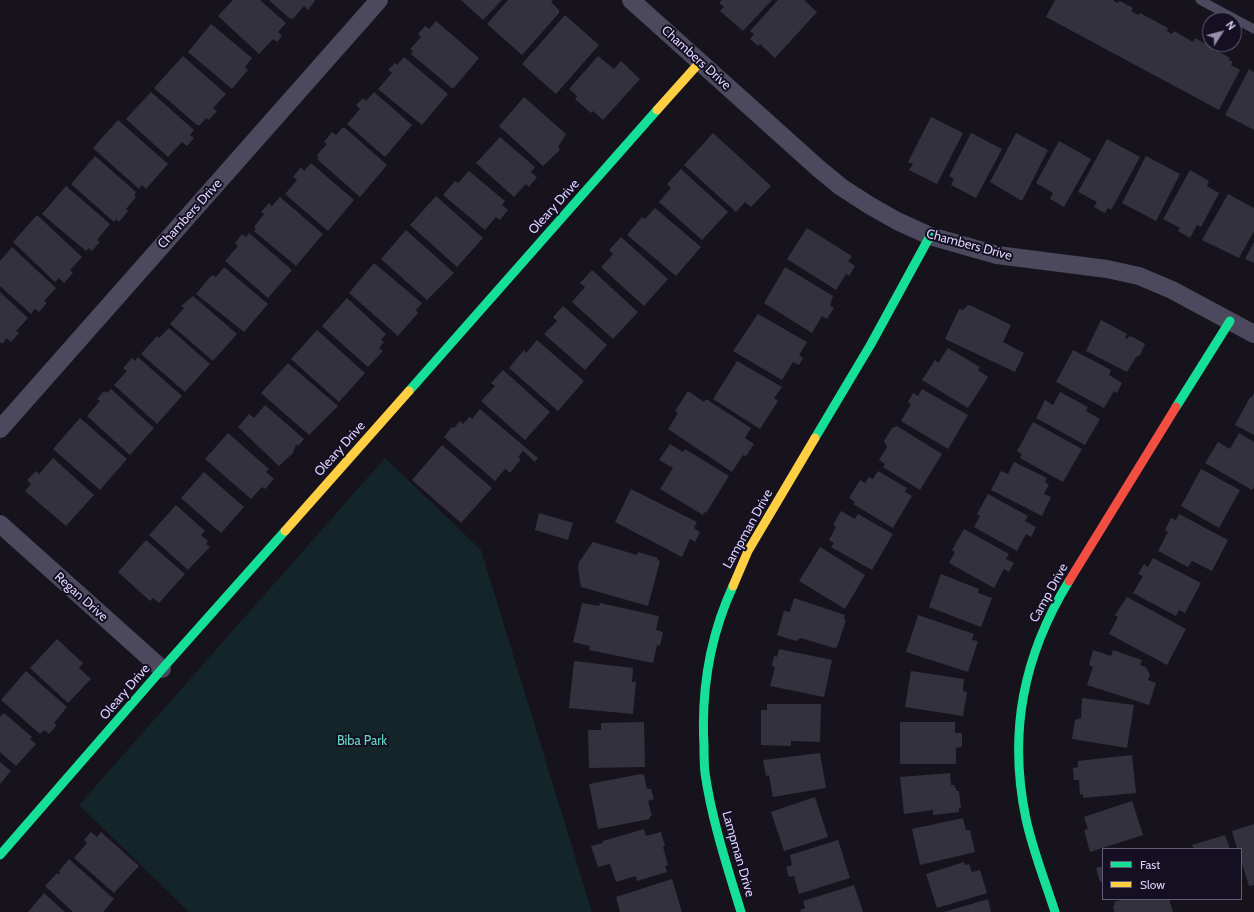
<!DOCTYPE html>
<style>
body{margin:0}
#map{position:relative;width:1254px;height:912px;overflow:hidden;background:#16131d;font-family:Cabin,sans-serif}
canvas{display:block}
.legend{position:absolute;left:1102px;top:848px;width:140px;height:52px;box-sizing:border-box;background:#140f21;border:1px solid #645d79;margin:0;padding:5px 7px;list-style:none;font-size:12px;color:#dbd1fc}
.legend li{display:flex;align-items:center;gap:8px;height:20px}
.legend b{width:20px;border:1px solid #645d79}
.north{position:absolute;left:1202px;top:12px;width:40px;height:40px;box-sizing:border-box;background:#140f21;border:1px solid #645d79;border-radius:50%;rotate:54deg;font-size:11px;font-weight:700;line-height:16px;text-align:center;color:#dbd1fc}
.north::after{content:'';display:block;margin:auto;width:14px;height:18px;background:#968eae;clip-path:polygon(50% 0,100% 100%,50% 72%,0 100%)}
</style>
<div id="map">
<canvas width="1254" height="912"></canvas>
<ul class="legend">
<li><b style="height:5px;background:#16e098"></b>Fast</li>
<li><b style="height:5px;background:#ffcf43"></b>Slow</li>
</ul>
<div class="north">N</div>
</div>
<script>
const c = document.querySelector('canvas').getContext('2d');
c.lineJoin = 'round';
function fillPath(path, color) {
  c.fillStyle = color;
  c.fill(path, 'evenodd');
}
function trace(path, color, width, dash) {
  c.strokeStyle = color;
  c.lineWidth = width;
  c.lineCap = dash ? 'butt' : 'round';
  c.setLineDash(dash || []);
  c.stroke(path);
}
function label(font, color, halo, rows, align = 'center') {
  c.font = font + ' Cabin,sans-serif';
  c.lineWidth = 4;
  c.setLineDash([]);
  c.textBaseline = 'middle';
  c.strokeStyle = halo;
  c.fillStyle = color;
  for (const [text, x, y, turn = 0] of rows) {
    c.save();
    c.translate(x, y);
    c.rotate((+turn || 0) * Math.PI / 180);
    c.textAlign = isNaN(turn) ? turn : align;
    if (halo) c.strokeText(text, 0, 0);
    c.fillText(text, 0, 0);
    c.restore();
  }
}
fillPath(new Path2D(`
 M385,458L481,550L592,912H189L79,805Z`), '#132528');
fillPath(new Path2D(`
 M233,0H260L286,23L278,32L282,36L277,42L273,39L259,54L218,16Z
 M269,0H314L315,1L308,10L304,6L293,19L289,18Z
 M461,0H502L483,20Z
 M508,0H553L551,2L559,10V13L522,55L487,24Z
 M722,0H772L743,31L720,11L724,7L719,3Z
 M778,0H804L817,12L775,58L760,44L758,46L750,39L754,34L750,31Z
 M1055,0H1114L1113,1L1118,3L1119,1L1122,2L1133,8L1131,11L1138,15L1140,13L1168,28L1167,31L1172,34L1174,31L1193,42L1195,38L1215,49L1213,53L1216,50L1230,58L1229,60L1233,62L1231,65L1240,70L1219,110L1046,17Z
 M565,15L599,45L556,94L522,64Z
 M436,21L479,58L453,89L411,54L413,51L410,49L421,37L418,34L425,26L429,29Z
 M211,24L252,58L245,67L248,70L232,89L188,52Z
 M183,56L226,94L213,108L217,111L209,120L206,118L200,125H197L154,88Z
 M598,56L614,69L621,61L640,79L603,120L593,111L591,113L575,99L577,96L569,89Z
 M404,57L448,94L422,125L378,89L392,73L388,70L395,63L397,65Z
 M1249,69L1254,72V130L1225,115Z
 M151,92L194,130L190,135L194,138L187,146L182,142L168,157L126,119Z
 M374,92L412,125L385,157L347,124L360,109L356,105L363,98L366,101Z
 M524,97L566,134L558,147L560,150L543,166L499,126Z
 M931,117L963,133L937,184L909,170L913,164L908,162Z
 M118,120L168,164L146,189L142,185L139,189L93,148Z
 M342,128H345L387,165L360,197L317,159L319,158L317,155L327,144L324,142L332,132L336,135Z
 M713,133L771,186L751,207L745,202L736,212L684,165Z
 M971,133L1002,149L976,198L951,185L954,179L949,176Z
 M1016,133L1048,150L1022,201L990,182Z
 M500,137L535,167L531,172L537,177L529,187L526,184L514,197L476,163Z
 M1107,139L1140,157L1111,210L1108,208L1105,213L1094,207L1097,202L1078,192Z
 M1059,141L1091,159L1064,207L1050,199L1053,193L1036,183Z
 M95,156L136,192L134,195L136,197L126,209L128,211L119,222L116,219L114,222L71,184Z
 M1146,156L1180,174L1156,221L1122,203Z
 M311,163L354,200L328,231L285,194L297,180L293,177L301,167L304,171Z
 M681,169L728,212L702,240L659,202L671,188L667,184Z
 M1190,170L1209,181L1207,186L1219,193L1201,227L1197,225L1190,238L1178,231L1180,228L1163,219Z
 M469,171L505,201L502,205L508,210L500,220L496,217L485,230L443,195L455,181L458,183Z
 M66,186L110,224L97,240L100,242L92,251L89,248L86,251L42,214Z
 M1228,194L1254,208V231L1239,258L1202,240Z
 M436,196L483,238L457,267L410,225Z
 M280,197L323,234L296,266L254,231L256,229L254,227L264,214L261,212L269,203L272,206Z
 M655,208L701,247L676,276L627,235L642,217L645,219Z
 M37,215L82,257L70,270L73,273L64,283L59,278L55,282L13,242Z
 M807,228L852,256L848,261L855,266L849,276L846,274L836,290L787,259Z
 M406,230L454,273L427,300L381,259Z
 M249,233L292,270L268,298L225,261L238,246L235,243L242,234L246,237Z
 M621,237L668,279L644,306L601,267L613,254L609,250Z
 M1254,242V263L1245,259Z
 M12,247L56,288L44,301L47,303L39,312L35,309L31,314L0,286V261Z
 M374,263L422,303L416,310L418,313L398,336L349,293Z
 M224,267L268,304L244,332L196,294L210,277L213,275L216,277Z
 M785,267L833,296L830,305L834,308L827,319L822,316L812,333L764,303Z
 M592,270L638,312L613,339L572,302L585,287L580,283Z
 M0,292L28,318L16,331L19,333L11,342L7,338L2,344L0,342Z
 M193,296L237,334L213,361L170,324L184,308L181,306Z
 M347,298L386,334L381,340L384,342L379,348L383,351L368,367L322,326Z
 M968,305L974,307L1011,325L1003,342L1024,353L1015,372L945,339L959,309L963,310Z
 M563,306L607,345L585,370L544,334L557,321L553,317Z
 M758,314L807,342L799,355L803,358L799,365L793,362L782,380L733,351Z
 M1101,320L1120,330L1127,334L1125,337L1128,339L1129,336L1133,337L1145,344L1140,355L1136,357L1127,372L1086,351Z
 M169,328L210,364L185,392L141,354L157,336L159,338Z
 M317,330L365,373L339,402L291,359Z
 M537,340L584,381L558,411L509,368L524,350L526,353Z
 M948,348L980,367L978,370L988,377L968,408L922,380L935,360L938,363Z
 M1073,350L1111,370L1109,375L1122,383L1117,393L1114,391L1104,408L1056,382Z
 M138,357L182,396L157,424L114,385L127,371L123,368L132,358L135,361Z
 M737,361L782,387L774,398L778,401L760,429L713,399Z
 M288,363L338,406L309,435L261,393Z
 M503,370L550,412L525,440L481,401L495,386L491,383Z
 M111,389L154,428L130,455L87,416L100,401L97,399L104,391L107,393Z
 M922,389L968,415L948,449L901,421L911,404L908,402L913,393L918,396Z
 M688,391L704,402L706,399L751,428L745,438L754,444L746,456L743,455L732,472L668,429L678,413L675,411Z
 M1060,392L1088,407L1086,411L1100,419L1085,445L1036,418L1045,400L1053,405Z
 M1254,393V435L1235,425L1250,397L1251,398Z
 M265,405L304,439L298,446L296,444L293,453L279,466L238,427L249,414L254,418Z
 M480,409L538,458L535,462L523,451L518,457L521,459L510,473L505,469L495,481L444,437L452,427L454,428L460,421L463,424L470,416L472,419Z
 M80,418L127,459L100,490L53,449Z
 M1033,422L1082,449L1063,482L1020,458L1022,454L1017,451Z
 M897,426L942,454L920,490L883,467L885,464L879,460L887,447L884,441L892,428Z
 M228,433L269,469L266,472L274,479L265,489L262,487L251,499L205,459Z
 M1239,433L1254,442V487L1252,490L1205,463L1218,442L1230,449Z
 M670,444L683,452L685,449L729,476L706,513L704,512L703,515L660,489L673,468L659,460Z
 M442,445L492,488L461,523L412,480Z
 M53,458L94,495L66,526L25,491L31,484L27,480L36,471L39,474Z
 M1014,462L1047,478L1045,482L1049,485L1044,494L1051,497L1042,516L991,490L1001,471L1008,474Z
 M1201,469L1240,490L1219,528L1181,506Z
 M878,471L907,488L905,492L912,496L893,528L853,504L855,502L849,498L860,480L865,483L869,477L873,479Z
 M204,472L244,507L221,533L181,498Z
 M631,489L697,522L694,528L700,532L695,542L690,539L682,557L615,522Z
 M988,494L1028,516L1025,521L1036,527L1031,537L1026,534L1017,551L974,527L980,516L977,514Z
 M176,505L205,531L201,535L208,541L206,544L210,547L188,570L149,535Z
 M841,511L855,519L858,514L893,534L872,570L831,547L834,543L829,540L836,527L833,525Z
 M539,513L573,523L568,540L535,530Z
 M1179,514L1228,540L1212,571L1192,561L1188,567L1158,551L1168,532L1165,530L1171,518L1176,520Z
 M964,529L1009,554L1006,559L1014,563L1009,572L1004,569L994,588L949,563L955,552L952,550Z
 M146,540L185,574L159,603L153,598L150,601L118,572Z
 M593,542L637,555L638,552L658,558L657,560L660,561L648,606L581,587L578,569L579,562Z
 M820,547L865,575L845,609L799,581Z
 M1153,558L1201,583L1185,613L1179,610L1176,616L1133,593L1143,576L1138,574L1144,564L1148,567Z
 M941,574L979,589L978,593L992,598L981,627L929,607Z
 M1127,597L1186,629L1167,665L1109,634L1118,617L1115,615Z
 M794,598L845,615L844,619L846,620L837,647L834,648L801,638L796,641L777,635L784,611L790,612Z
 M582,603L599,606L600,603L659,616L656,630L663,632L660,646L657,645L653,663L589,650L590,646L573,642Z
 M918,615L974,634L972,640L978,641L968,672L906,652Z
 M57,639L83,663L79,668L91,679L68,703L30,668Z
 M779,649L832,660L824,697L770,686L775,667L772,666L774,656L777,657Z
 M1093,650L1111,656L1113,650L1142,660L1140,665L1146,667L1150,675L1148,680L1156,683L1149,705L1087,685L1093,667L1089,665Z
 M574,661L633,668L632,682H636L633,714L569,708Z
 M26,671L67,707L54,723L57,725L49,734L44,730L40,734L1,700Z
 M911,671L964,679L963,691L967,692L963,716L905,707Z
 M1082,698L1134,705L1127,748L1072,739L1075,720L1081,718Z
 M767,704H821L820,742L791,741V746L761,745V710H767Z
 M4,713L32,737L30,739L36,744L16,766L0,752V717Z
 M644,722L645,767L589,768L588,730H601V723Z
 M900,722H955V733H962V747L956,748V764H900Z
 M820,753L826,788L773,797L769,775L766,776L763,760Z
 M1132,755L1136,793L1083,798V794L1080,795L1079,780H1074L1073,768L1078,767V761Z
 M0,762L11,771L0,784Z
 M950,773L951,785H954L957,791H959L961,808H959V812L933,815V810L904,814L900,777Z
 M641,774L644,775L647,789H651L654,799L648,801L652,816H650V819L598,829L589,784Z
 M815,797L828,837L784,851L771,812Z
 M1132,801L1143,835L1090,852L1084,830L1088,829L1084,817Z
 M963,818L966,830H970L975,852L920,865L912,829Z
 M1254,824V885L1249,886L1241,860V849H1237L1232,831Z
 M644,829L646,836L661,832L665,846L663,847L668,865L665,866L667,872L637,881L636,876L616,882L610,864L598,867L591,846L603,843V841Z
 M91,832L97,837L101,832L139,866L114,893L74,858L87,843L84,840Z
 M1225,835L1230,849H1194L1192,845Z
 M838,840L850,878L799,894L794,876L789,877L786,867L792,865L790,855Z
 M69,859L114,899L103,912H73L45,886L57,873L59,875L60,873L59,871Z
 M964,862L965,865L969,864L972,872L980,870L987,893L937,908L926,874Z
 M1103,866V881L1100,882L1096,868Z
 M672,879L682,912H620L616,897Z
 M854,885L863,912H801L800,910L805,908L803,901Z
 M44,893L65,912H28Z
 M988,899L991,912H944Z
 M1125,899H1169L1173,912H1114L1113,906L1115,905L1114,902Z`), '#34313f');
trace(new Path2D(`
 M1200,0L1254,29`), '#4c485d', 9);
trace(new Path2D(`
 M631,0L818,168L841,187L869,205L897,221L930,236L997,255L1107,269L1139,276L1172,290L1254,334
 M0,429L379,0
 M0,524L162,669`), '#4c485d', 18);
trace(new Path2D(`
 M409,391L657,110
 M1176,407L1230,321
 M815,438L871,344L930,236
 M733,586C710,636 701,691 704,746C704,755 704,764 705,773C712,821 727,866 741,912
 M0,855L162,669L285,531
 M1055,912C1045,881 1033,851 1026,819C1008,733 1023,656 1069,581`), '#16e098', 9);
trace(new Path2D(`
 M657,110L700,62
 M285,531L409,391
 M733,586L748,551L815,438`), '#ffcf43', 9);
trace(new Path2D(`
 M1069,581L1176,407`), '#f24e42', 9);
label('13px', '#dbd1fc', '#140f21', [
 ["Chambers Drive",696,58,42],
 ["Oleary Drive",554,207,-48],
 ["Chambers Drive",190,214,-48],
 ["Chambers Drive",969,245,15],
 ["Oleary Drive",340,449,-48],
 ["Lampman Drive",748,529,-61],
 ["Camp Drive",1049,593,-61],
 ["Regan Drive",81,597,42],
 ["Oleary Drive",125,692,-49],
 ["Lampman Drive",738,854,74]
]);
label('13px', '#62d7c7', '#140f21', [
 ["Biba Park",362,741]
]);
</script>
